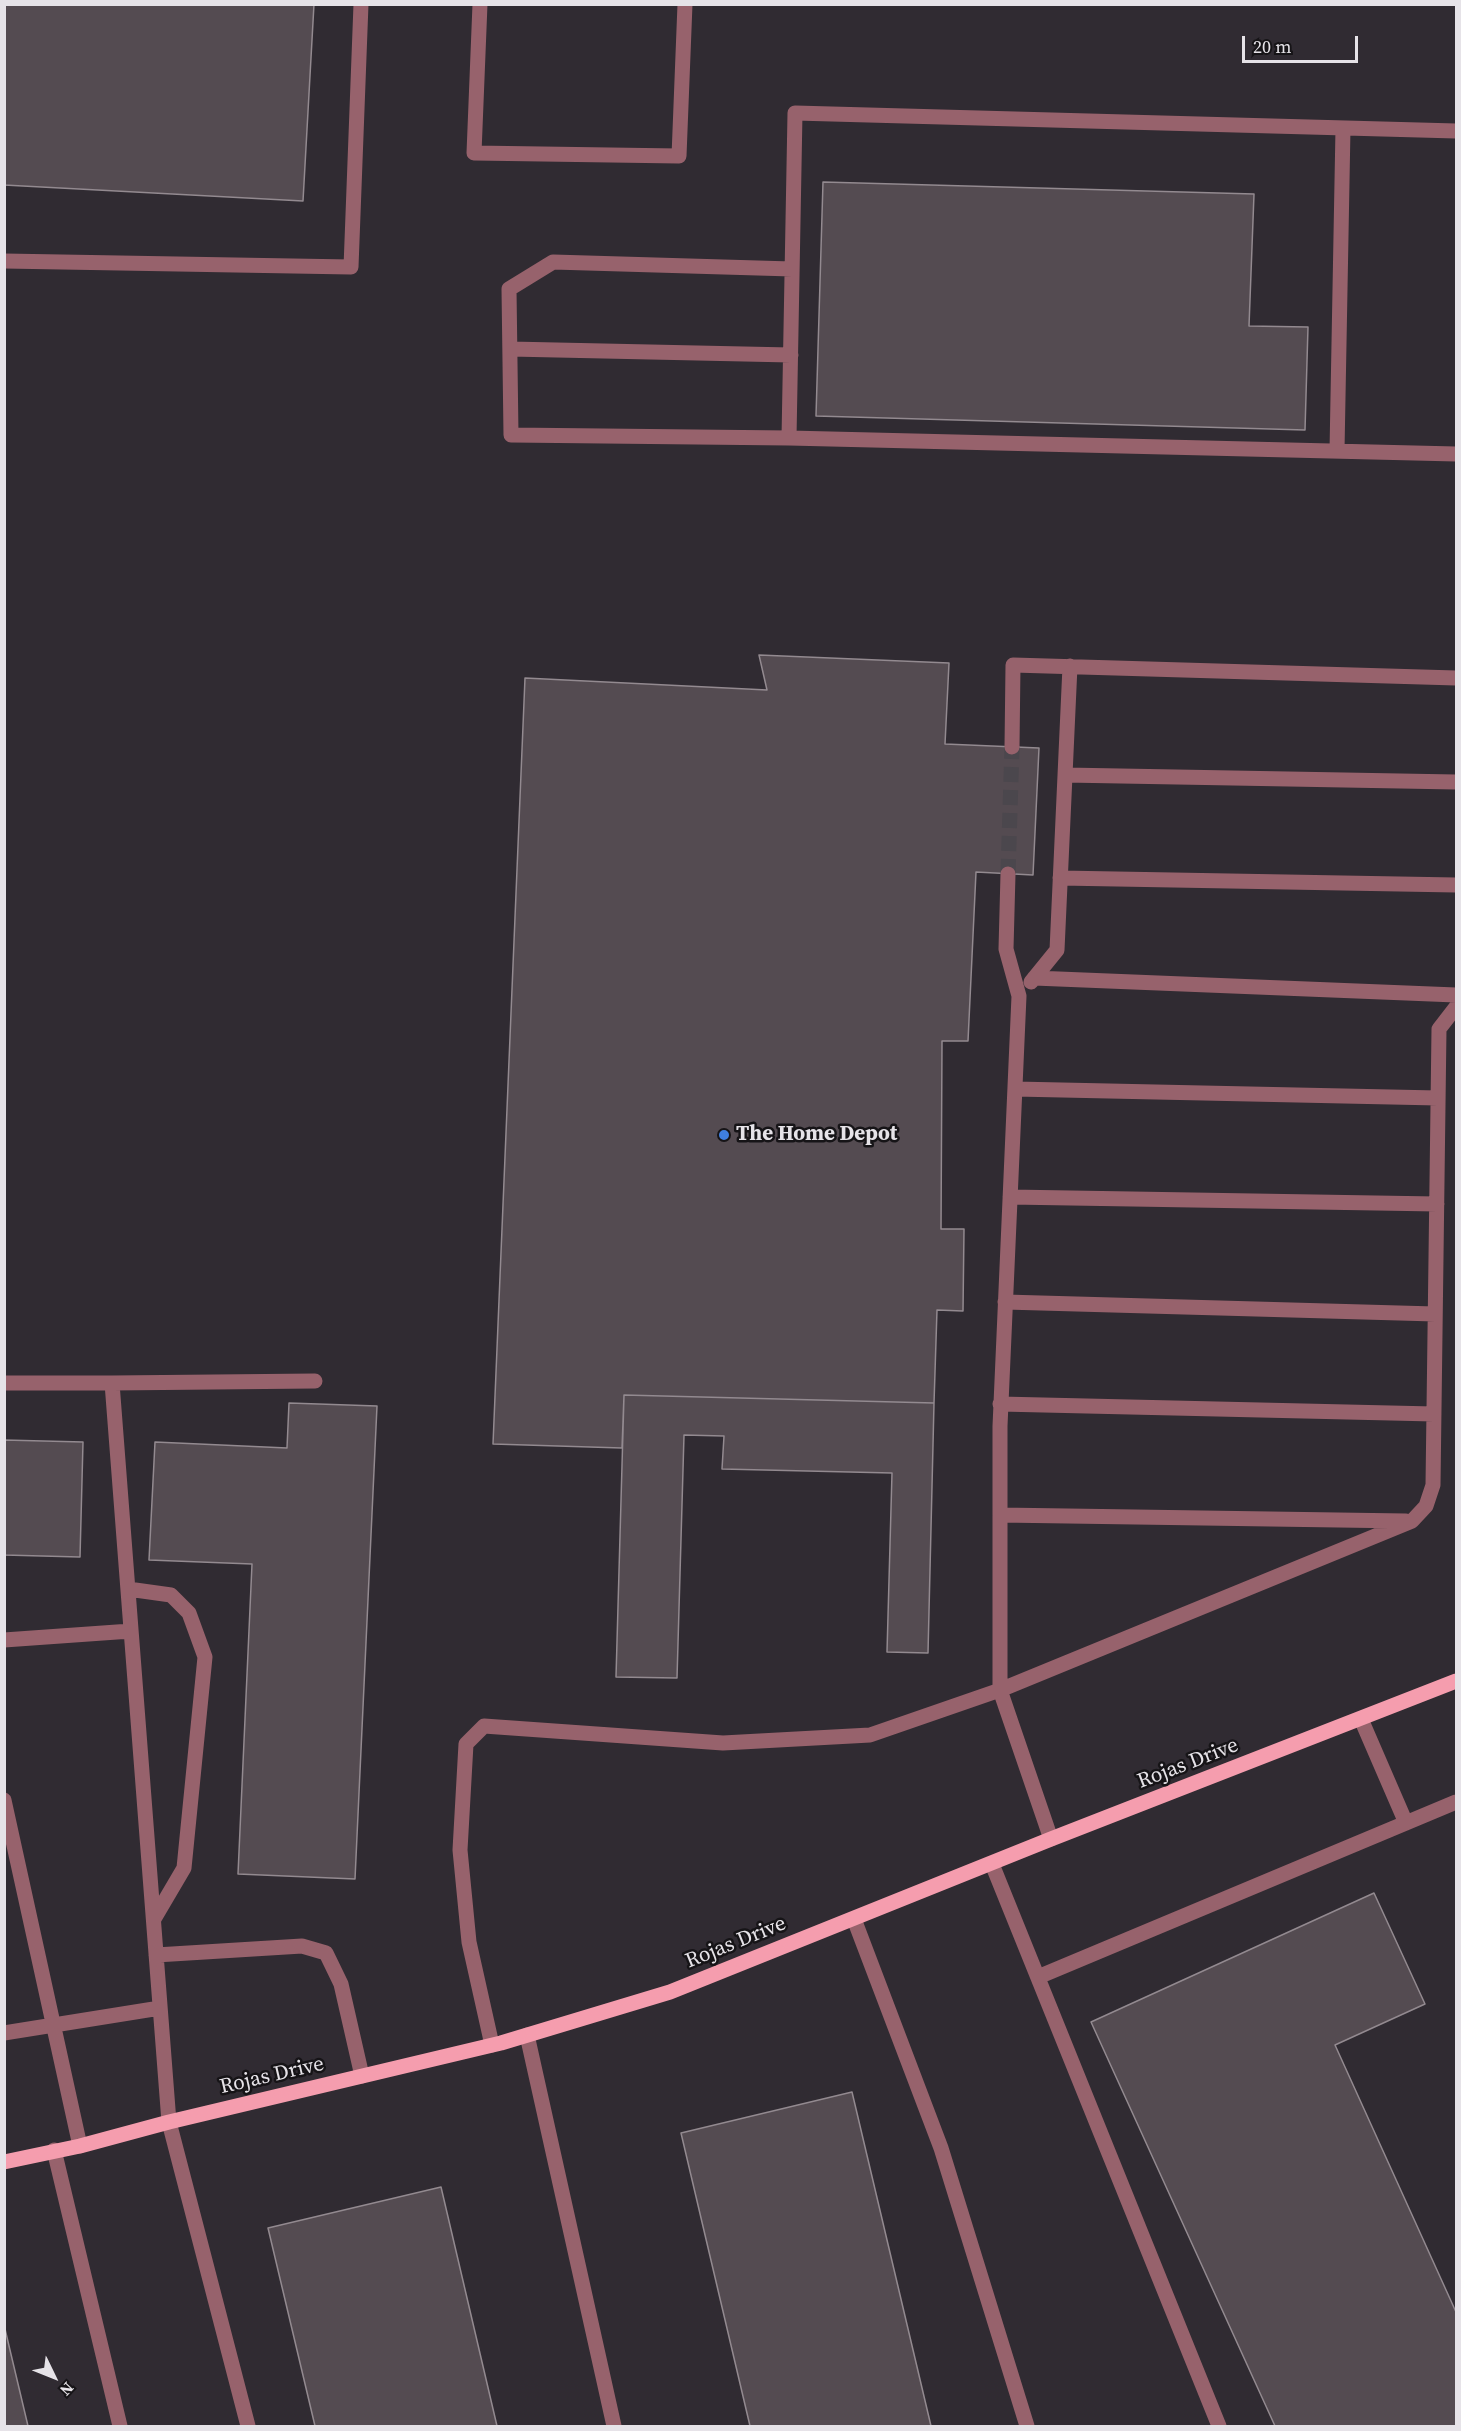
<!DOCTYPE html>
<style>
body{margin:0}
#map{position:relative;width:1461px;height:2431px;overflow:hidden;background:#302b32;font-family:"Source Serif 4",serif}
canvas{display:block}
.frame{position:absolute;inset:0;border:6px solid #e6e3e8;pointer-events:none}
.north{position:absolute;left:24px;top:2347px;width:60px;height:60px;-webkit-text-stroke:4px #161417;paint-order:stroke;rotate:133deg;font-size:16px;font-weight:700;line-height:24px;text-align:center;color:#e6e3e8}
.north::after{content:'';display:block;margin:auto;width:21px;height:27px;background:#e6e3e8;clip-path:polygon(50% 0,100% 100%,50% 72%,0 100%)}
.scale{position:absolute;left:1242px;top:36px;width:116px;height:27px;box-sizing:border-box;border:3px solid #e6e3e8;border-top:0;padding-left:8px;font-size:18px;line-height:21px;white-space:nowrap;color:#e6e3e8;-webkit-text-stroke:4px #161417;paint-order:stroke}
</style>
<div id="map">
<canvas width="1461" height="2431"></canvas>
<div class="frame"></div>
<div class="north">N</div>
<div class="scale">20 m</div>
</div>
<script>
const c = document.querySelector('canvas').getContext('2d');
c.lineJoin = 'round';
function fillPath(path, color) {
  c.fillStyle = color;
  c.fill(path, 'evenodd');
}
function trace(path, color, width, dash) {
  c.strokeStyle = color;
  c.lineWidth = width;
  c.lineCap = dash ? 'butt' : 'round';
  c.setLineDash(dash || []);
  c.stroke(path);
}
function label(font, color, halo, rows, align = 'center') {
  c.font = font + ' "Source Serif 4",serif';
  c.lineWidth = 5;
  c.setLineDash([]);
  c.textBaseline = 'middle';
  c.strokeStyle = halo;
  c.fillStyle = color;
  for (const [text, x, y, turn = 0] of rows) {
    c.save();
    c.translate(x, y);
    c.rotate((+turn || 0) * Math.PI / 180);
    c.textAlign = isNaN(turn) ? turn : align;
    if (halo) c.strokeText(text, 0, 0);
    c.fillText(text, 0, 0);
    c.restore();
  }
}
const building = new Path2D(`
 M4,4H314L303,201L4,185Z
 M823,182L1254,194L1249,326L1308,327L1305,430L816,416Z
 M759,655L949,663L945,744L1039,748L1033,875L976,872L968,1041H942L941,1229H964L963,1311L937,1310L934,1403L624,1395L622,1448L493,1444L525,678L767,690Z
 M624,1395L934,1403L928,1653L887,1652L892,1473L722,1469L724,1436L684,1435L677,1678L616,1677Z
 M289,1403L377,1406L355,1879L238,1874L252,1564L149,1560L155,1442L287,1448Z
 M4,1440L83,1442L80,1557L4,1555Z
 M1374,1893L1425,2004L1335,2045L1456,2312V2426H1275L1091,2022Z
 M852,2092L931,2426H750L681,2133Z
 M441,2187L497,2426H315L268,2228Z
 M5,2329L28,2426H4Z`);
fillPath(building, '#544b51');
trace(building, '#938a90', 1.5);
trace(new Path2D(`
 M1008,874L1012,747`), '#4b474d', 15, [15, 8]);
trace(new Path2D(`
 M480,4L474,153L679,156L685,4
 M1456,131L795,113L789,438L1456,454
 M4,261L351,267L361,4
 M510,349L791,355
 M789,438L511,435L509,289L553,262L792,269
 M1337,451L1343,128
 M1012,747L1013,665L1456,678
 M1065,775L1456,782
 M1060,878L1456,885
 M1034,978L1456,995
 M1031,982L1057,950L1070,666
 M1015,1089L1438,1098
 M1010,1197L1437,1204
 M1005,1302L1435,1314
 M4,1383H112L169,2122L248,2426
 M112,1383L315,1381
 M1000,1404L1434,1414
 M1000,1515L1406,1521
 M128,1589L171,1595L189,1613L205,1657L184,1868L154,1919
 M4,1640L131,1631
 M1361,1719L1406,1823
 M4,1800L80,2146
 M1051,1839L1000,1690L1412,1521L1426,1506L1433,1485L1439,1029L1456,1007
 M992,1864L1219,2426
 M854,1919L941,2148L1027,2426
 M156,1955L302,1946L326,1953L341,1984L362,2076
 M1038,1977L1456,1802
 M4,2033L160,2008
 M527,2035L614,2426
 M492,2045L469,1942L460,1850L466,1744L484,1726L723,1743L870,1735L1000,1690V1426L1019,996L1006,949L1008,874
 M54,2150L120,2426`), '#97626c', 15);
trace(new Path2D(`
 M4,2162L80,2146L169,2122L501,2043L670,1992L1051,1839L1456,1681`), '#f59dae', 15);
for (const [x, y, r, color] of [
 [724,1135,6,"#3f7fe0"]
]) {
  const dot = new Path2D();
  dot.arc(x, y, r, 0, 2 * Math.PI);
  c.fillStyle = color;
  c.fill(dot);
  trace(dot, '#161417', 2);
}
label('bold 21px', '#e6e3e8', '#161417', [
 ["The Home Depot",736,1135]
], 'left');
label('21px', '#e6e3e8', '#161417', [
 ["Rojas Drive",1188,1764,-21],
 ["Rojas Drive",736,1943,-22],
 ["Rojas Drive",272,2076,-13]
]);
</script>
